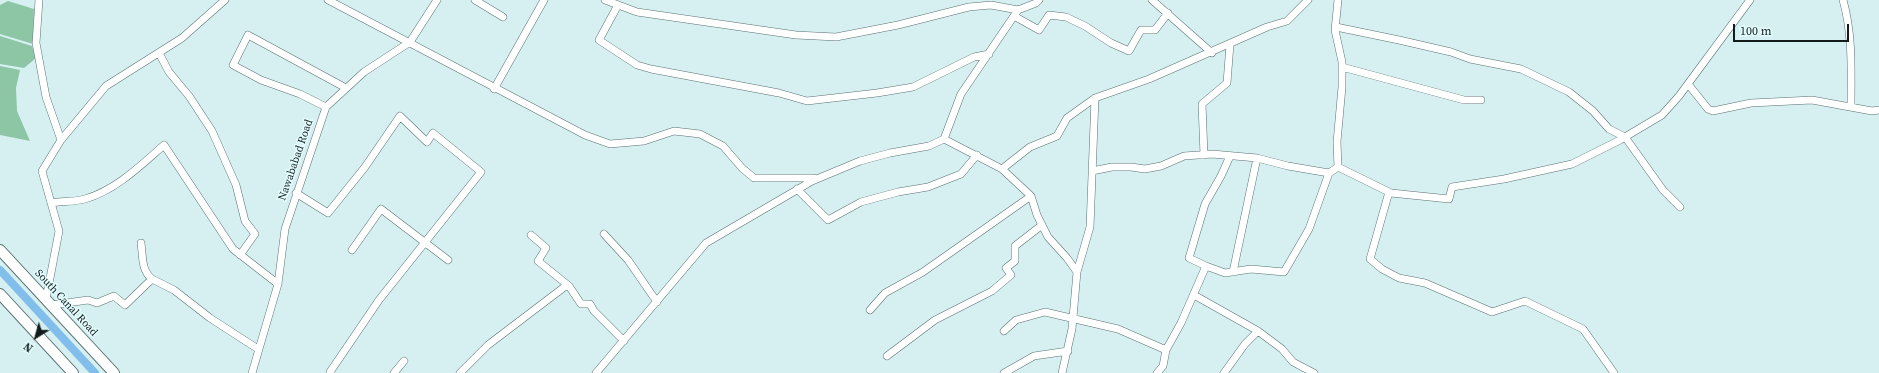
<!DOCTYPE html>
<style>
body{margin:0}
#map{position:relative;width:1879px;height:373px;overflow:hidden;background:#d6f0f1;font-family:"Source Serif 4",serif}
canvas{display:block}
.north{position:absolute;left:16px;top:317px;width:40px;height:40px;-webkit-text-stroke:3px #e3fdff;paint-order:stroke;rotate:217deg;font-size:11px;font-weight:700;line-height:16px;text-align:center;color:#131c1c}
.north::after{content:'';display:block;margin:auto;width:14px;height:18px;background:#131c1c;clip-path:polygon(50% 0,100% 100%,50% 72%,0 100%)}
.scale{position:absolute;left:1733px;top:24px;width:116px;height:18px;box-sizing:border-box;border:2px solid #131c1c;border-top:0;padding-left:5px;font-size:12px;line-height:14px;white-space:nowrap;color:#131c1c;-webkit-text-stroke:3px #e3fdff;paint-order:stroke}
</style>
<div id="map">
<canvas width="1879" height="373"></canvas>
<div class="north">N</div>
<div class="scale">100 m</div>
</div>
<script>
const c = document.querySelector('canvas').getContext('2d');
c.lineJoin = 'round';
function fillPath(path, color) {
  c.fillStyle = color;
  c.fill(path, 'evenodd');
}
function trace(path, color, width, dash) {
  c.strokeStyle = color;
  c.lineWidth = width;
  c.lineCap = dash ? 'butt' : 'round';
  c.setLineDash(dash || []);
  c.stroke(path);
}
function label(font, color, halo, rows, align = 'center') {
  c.font = font + ' "Source Serif 4",serif';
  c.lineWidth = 3;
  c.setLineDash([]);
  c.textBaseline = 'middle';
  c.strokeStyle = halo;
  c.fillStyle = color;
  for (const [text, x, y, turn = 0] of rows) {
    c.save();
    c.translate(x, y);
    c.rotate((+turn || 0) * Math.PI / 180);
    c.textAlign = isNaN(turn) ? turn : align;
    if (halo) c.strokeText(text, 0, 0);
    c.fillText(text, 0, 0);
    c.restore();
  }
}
fillPath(new Path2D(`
 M8,1L34,9L33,44L0,34V5Z
 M0,36L32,46L36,58L24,68L0,64Z
 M0,66L20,70L16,88L17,111L30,141L0,135Z`), '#8cc6a5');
trace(new Path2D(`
 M0,270L95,373`), '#81beeb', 8);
const minor = new Path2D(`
 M39,0L36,43L46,97L61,140L106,86L182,38L225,0
 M328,0L585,135L610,144L644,141L674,131L700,134L723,146L742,168L754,178H814
 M475,0L503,17
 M605,0L637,12L796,35L836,37L898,25L969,7L991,5L1018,10L1036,3L1039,0
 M1152,0L1212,53
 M1843,0C1853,35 1851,71 1851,107
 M618,5L599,40L637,65L651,69L779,93L807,101L877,93L913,87L974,57L989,54
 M1014,16L1039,30L1049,15L1066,17L1085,26L1111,43L1129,51L1141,30H1155L1168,13
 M1336,27L1399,40L1451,52L1470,59L1521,69L1569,92L1593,111L1609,129L1625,137L1663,190L1680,207
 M159,53L169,72L189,96L212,131L236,185L245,221L255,234L240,255
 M1342,67L1464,100H1481
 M1688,84L1708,109L1713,111L1751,103L1812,100L1872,111L1879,110
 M494,89L544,0
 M326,107L300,94L261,80L233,65L248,35L346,88
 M944,139L1002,169L1031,196L1037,215L1048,237L1067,258L1077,272L1072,329L1062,373
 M1204,155L1202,104L1227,83L1230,44
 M1338,167L1391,193L1449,199L1452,187L1504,179L1572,164L1620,140L1662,115L1679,96L1750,0
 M1002,169L1030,147L1057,136L1067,118L1095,98L1149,79L1267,27L1287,21L1308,0
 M1092,171L1112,167H1131L1145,169L1161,166L1184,156L1212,154L1257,158L1288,166L1329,173
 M797,189L828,220L861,202L898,192L928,187L961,174L977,155
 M1389,192L1370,259L1382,269L1399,278L1425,283L1492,312L1525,301L1583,329L1614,373
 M296,193L328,213L365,167L400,116L427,142L433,133L481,172L379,300L330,372L331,373
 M51,203C62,201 74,202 85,199C116,190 140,166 164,145L233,249L278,284
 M604,234L628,260L657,302
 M531,235L546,248L538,261L569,286L581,304H590L594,311L624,341
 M141,243C143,256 141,270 152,279
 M352,250L381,209L448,260
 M1206,266L1189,258L1205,204L1221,176L1230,156
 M1077,272L1090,227L1095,98
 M1233,272L1257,158
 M1194,295L1258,331L1282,349L1293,362L1314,373
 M46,299L59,231L42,171L61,140
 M52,305L88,300L97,303L114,296L125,305L152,279L174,290L210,318L258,349
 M870,310L885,293L923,272L1031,196
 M1004,331L1016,320L1045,312L1118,329L1166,350
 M887,356L935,320L992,291L1011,275L1006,268L1015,261V246L1042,225
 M252,373L278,284L285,229L326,107L364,72L410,42L437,0
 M394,373L404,361
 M460,373L488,345L567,285
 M596,373L706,243L812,181L860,161L890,153L929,146L944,139L961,94L1018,10
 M1004,373L1034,356L1068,351
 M1157,373L1163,366L1166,350L1181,323L1206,266L1225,273L1251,269L1284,272L1309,229L1329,173L1338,167L1337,142L1342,87V62L1335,30L1338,0
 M1224,373L1245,344L1258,331`);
const secondary = new Path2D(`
 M0,250L114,373
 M0,294L73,373`);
trace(minor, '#597071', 8);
trace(secondary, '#597071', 12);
trace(minor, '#fff', 7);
trace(secondary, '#fff', 10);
label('11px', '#131c1c', '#e3fdff', [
 ["Nawababad Road",296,160,-71],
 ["South Canal Road",66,303,47]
]);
</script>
